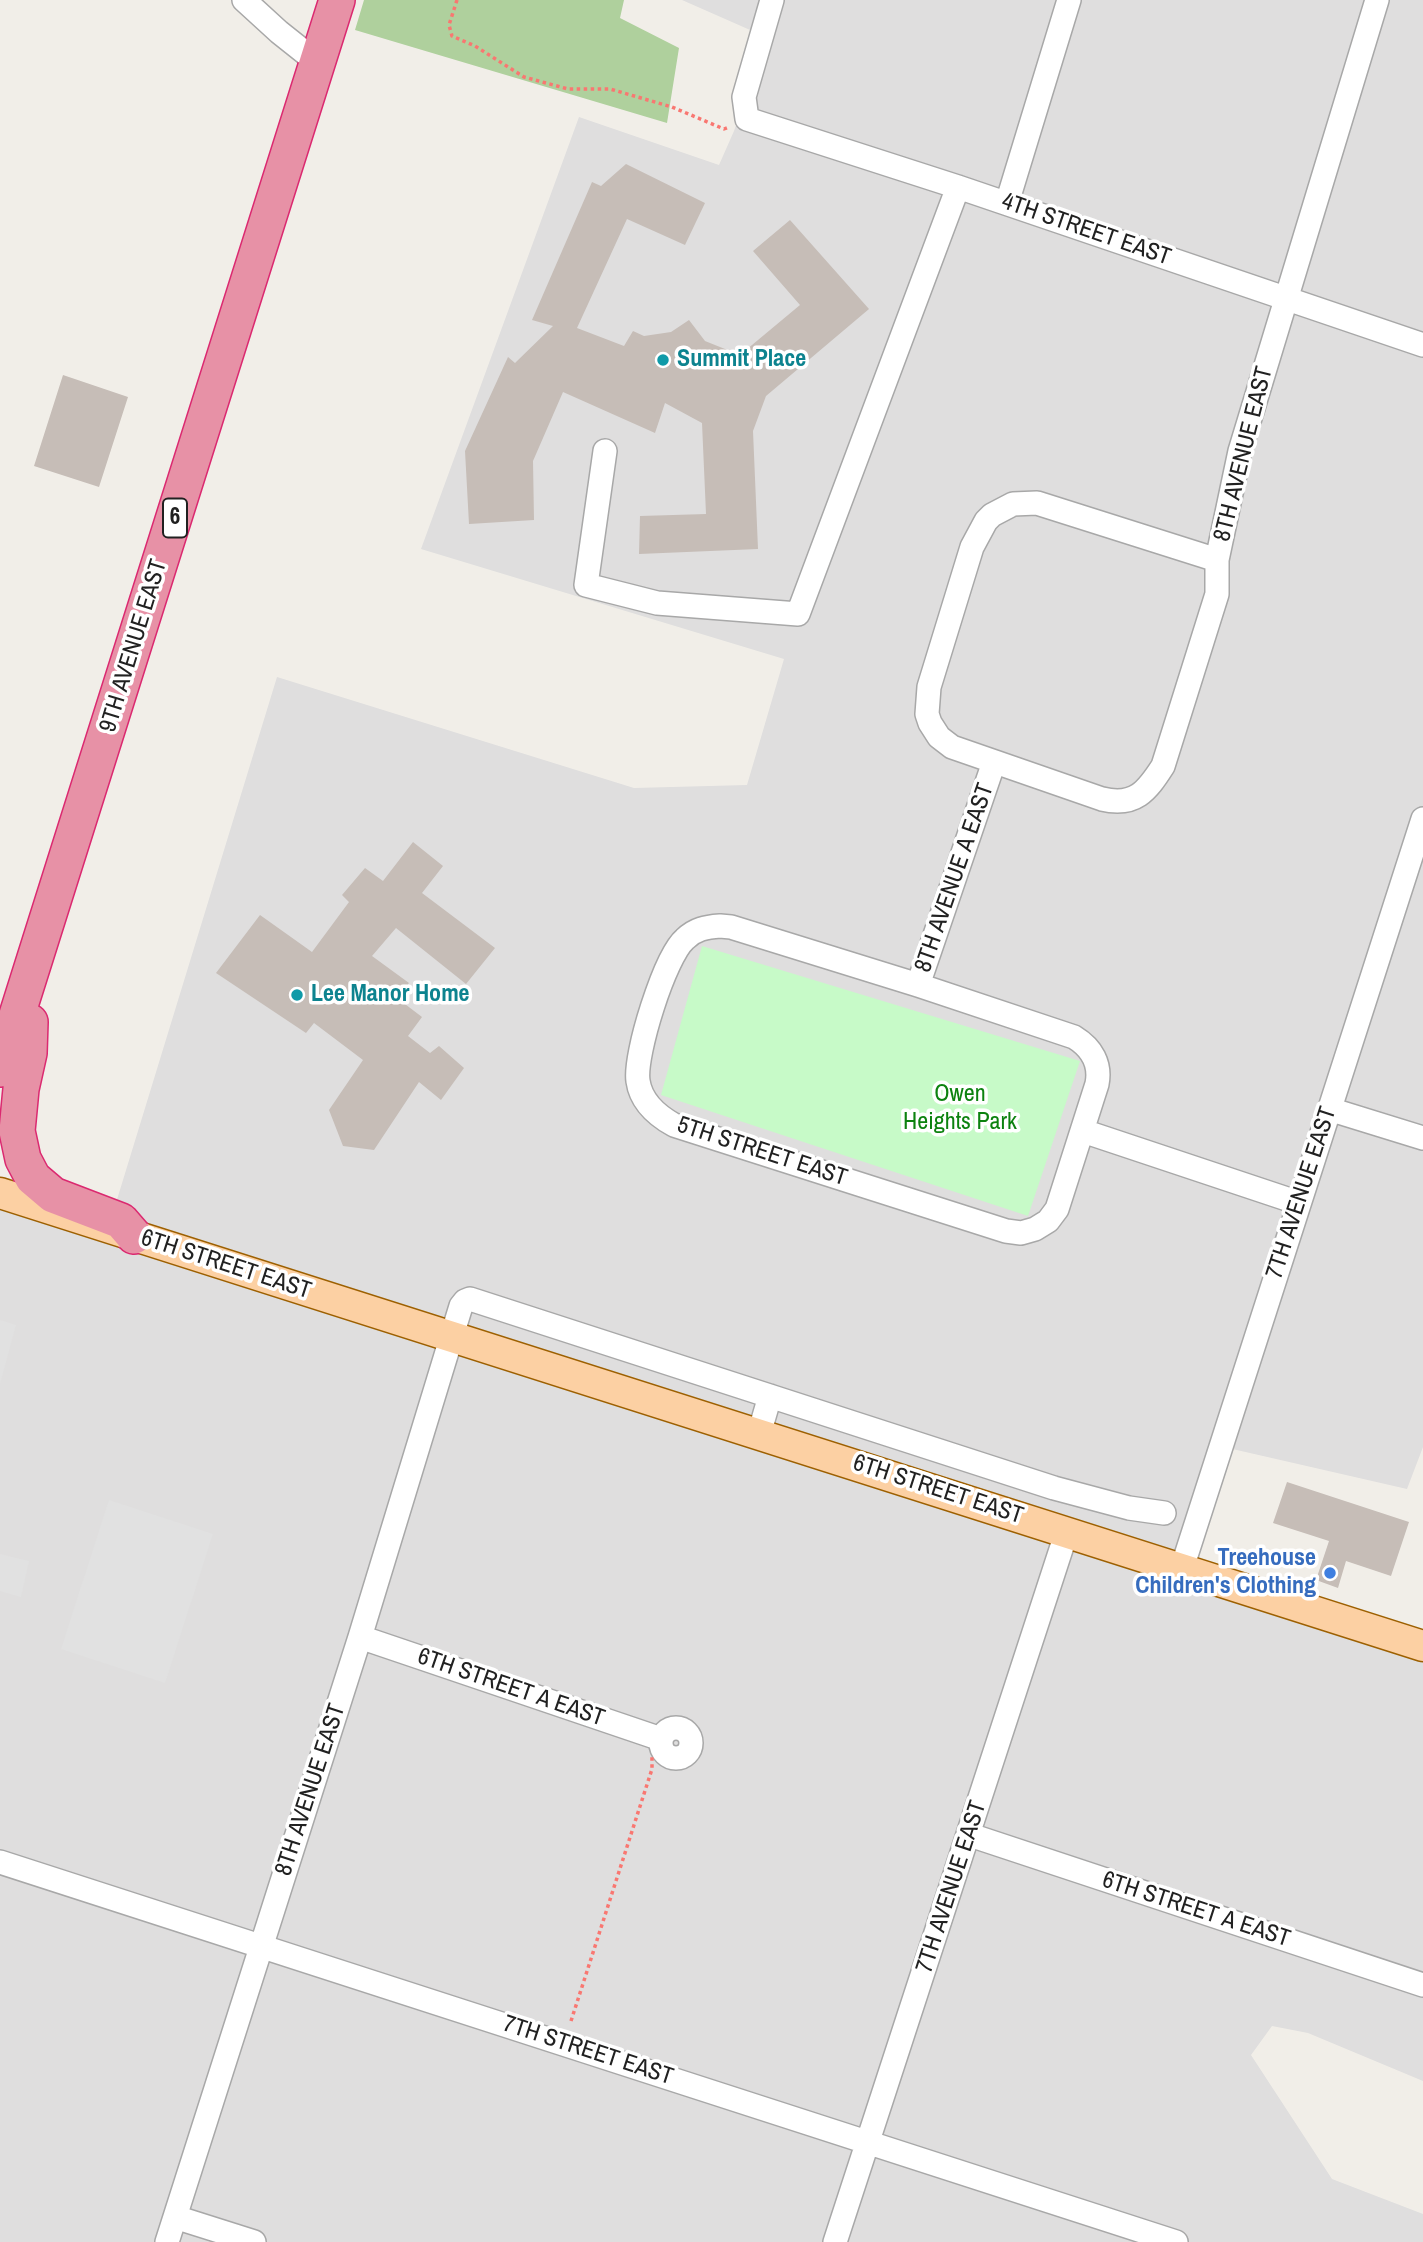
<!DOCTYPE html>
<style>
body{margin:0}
canvas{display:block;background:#f1eee8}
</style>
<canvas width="1423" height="2242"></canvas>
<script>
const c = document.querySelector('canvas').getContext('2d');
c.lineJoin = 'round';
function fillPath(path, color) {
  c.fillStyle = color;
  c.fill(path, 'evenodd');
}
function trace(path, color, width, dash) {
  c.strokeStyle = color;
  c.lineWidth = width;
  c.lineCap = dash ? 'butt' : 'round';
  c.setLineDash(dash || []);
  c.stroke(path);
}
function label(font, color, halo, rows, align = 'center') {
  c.font = font + ' "Archivo Narrow",sans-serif';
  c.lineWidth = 7;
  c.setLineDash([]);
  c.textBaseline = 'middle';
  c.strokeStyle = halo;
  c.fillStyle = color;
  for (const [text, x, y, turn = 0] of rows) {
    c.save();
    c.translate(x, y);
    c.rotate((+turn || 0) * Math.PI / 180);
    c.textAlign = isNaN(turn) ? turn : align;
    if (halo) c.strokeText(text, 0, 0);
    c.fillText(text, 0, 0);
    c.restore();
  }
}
fillPath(new Path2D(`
 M682,0H1423V1447L1407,1489L1215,1445L1175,1571L1423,1650V2081L1308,2033L1272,2026L1251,2055L1332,2179L1423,2214V2242H0V1198L104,1242L277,677L634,788L747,785L784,659L421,549L579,117L719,165L734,131L766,37Z`), '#dfdede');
fillPath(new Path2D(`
 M364,0H624L620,18L679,48L667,123L355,30Z`), '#afd09d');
fillPath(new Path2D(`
 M702,946L1080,1061L1028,1216L661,1095Z`), '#c7fac8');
fillPath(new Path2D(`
 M0,1320L16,1325L0,1384Z
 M109,1500L213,1534L165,1683L61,1649Z
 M0,1554L29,1561L21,1597L0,1591Z`), '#e1e1e1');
fillPath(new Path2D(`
 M626,164L705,203L685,245L627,219L577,328L624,346L633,331L644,336L671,332L689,320L705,341L740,355L800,305L753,251L790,220L869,309L766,396L753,431L758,549L639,554L640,516L706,514L702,423L665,403L655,433L563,392L533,461L534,520L469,524L465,451L508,357L515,363L553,326L532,320L592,182L601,186Z
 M63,375L128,397L99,487L34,466Z
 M413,842L443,866L422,893L495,948L466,984L396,928L372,956L409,983L397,998L422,1017L408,1036L430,1053L439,1046L464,1068L441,1100L419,1082L374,1150L343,1146L329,1110L363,1060L314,1023L306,1033L216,973L260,915L312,952L349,902L342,895L365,868L383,881Z
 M1287,1482L1409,1522L1391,1576L1346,1561L1338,1588L1316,1580L1329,1541L1273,1523Z`), '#c6bdb7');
const minor = new Path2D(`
 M244,0L279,32L318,63
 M772,0L744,97L747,119L958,187L1423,345
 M1007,203L1069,0
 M605,451L586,585L657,603L798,614L958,187
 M1217,560L1037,503L1013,504L992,515L986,521L972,547L929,687L927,714L930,723L939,737L952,747L1102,799C1135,807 1147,791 1163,766L1217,594V560L1240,451L1377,0
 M720,926L731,927L918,985L1074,1037C1092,1048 1101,1064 1097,1084L1057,1209L1048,1221L1035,1229L1021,1233L1006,1231L674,1125C656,1115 641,1102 638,1081C634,1055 665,956 685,939C695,929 706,927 720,926Z
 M918,985L994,762
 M1329,1109L1423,1138
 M1083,1131L1299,1203
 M759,1434L770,1396
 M1182,1568L1423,819
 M360,1637L661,1739
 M661 1743a15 15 0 1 1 30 0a15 15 0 1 1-30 0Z
 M970,1835L1423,1985
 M0,1862C391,1991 785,2113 1176,2242
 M175,2217L254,2242
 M167,2242L360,1637L461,1306L465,1301L470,1299L1054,1488L1129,1508L1164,1513
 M835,2242L1067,1531`);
const major = new Path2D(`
 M0,1193L1423,1646`);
const highway = new Path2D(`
 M30,1022L29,1053L21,1089L17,1131L23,1159L33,1178L53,1195L121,1221L134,1236
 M0,1069L337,0`);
trace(minor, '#a8a8a8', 26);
trace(major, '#9d6001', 33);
trace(highway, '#db2970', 38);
trace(new Path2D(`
 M457,0L449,25L452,36L475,46L524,77L568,89H610L672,107L724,129L729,127
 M571,2021L652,1769V1756`), '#f97771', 3.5, [3.5, 3.5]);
trace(minor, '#fff', 23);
trace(major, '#fcd0a3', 30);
trace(highway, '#e791a6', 35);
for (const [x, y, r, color] of [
 [663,360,7,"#0f9aa8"],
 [297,995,7,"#0f9aa8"],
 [1330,1573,7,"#3f7fe0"]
]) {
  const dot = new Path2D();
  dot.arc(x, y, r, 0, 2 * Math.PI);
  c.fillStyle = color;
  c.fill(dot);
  trace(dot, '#fff', 2.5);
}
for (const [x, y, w] of [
 [175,518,24]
]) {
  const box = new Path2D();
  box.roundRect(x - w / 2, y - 19.5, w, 39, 5);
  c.fillStyle = '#fff';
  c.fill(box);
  trace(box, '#212121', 2);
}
label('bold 23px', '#212121', null, [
 ["6",175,518]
]);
label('24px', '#212121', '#fff', [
 ["4TH STREET EAST",1086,230,19],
 ["8TH AVENUE EAST",1244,454,-76],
 ["9TH AVENUE EAST",134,646,-73],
 ["8TH AVENUE A EAST",955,878,-71],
 ["5TH STREET EAST",762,1152,18],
 ["7TH AVENUE EAST",1302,1193,-72],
 ["6TH STREET EAST",226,1265,18],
 ["6TH STREET EAST",938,1490,18],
 ["6TH STREET A EAST",511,1688,19],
 ["8TH AVENUE EAST",311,1790,-72],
 ["7TH AVENUE EAST",952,1887,-72],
 ["6TH STREET A EAST",1196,1910,18],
 ["7TH STREET EAST",588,2051,18]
]);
label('bold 24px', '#0d838f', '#fff', [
 ["Summit Place",677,360],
 ["Lee Manor Home",311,995]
], 'left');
label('24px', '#0c820f', '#fff', [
 ["Owen",960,1095],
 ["Heights Park",960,1123]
]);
label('bold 24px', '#366cbe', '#fff', [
 ["Treehouse",1316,1559],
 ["Children's Clothing",1316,1587]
], 'right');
</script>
